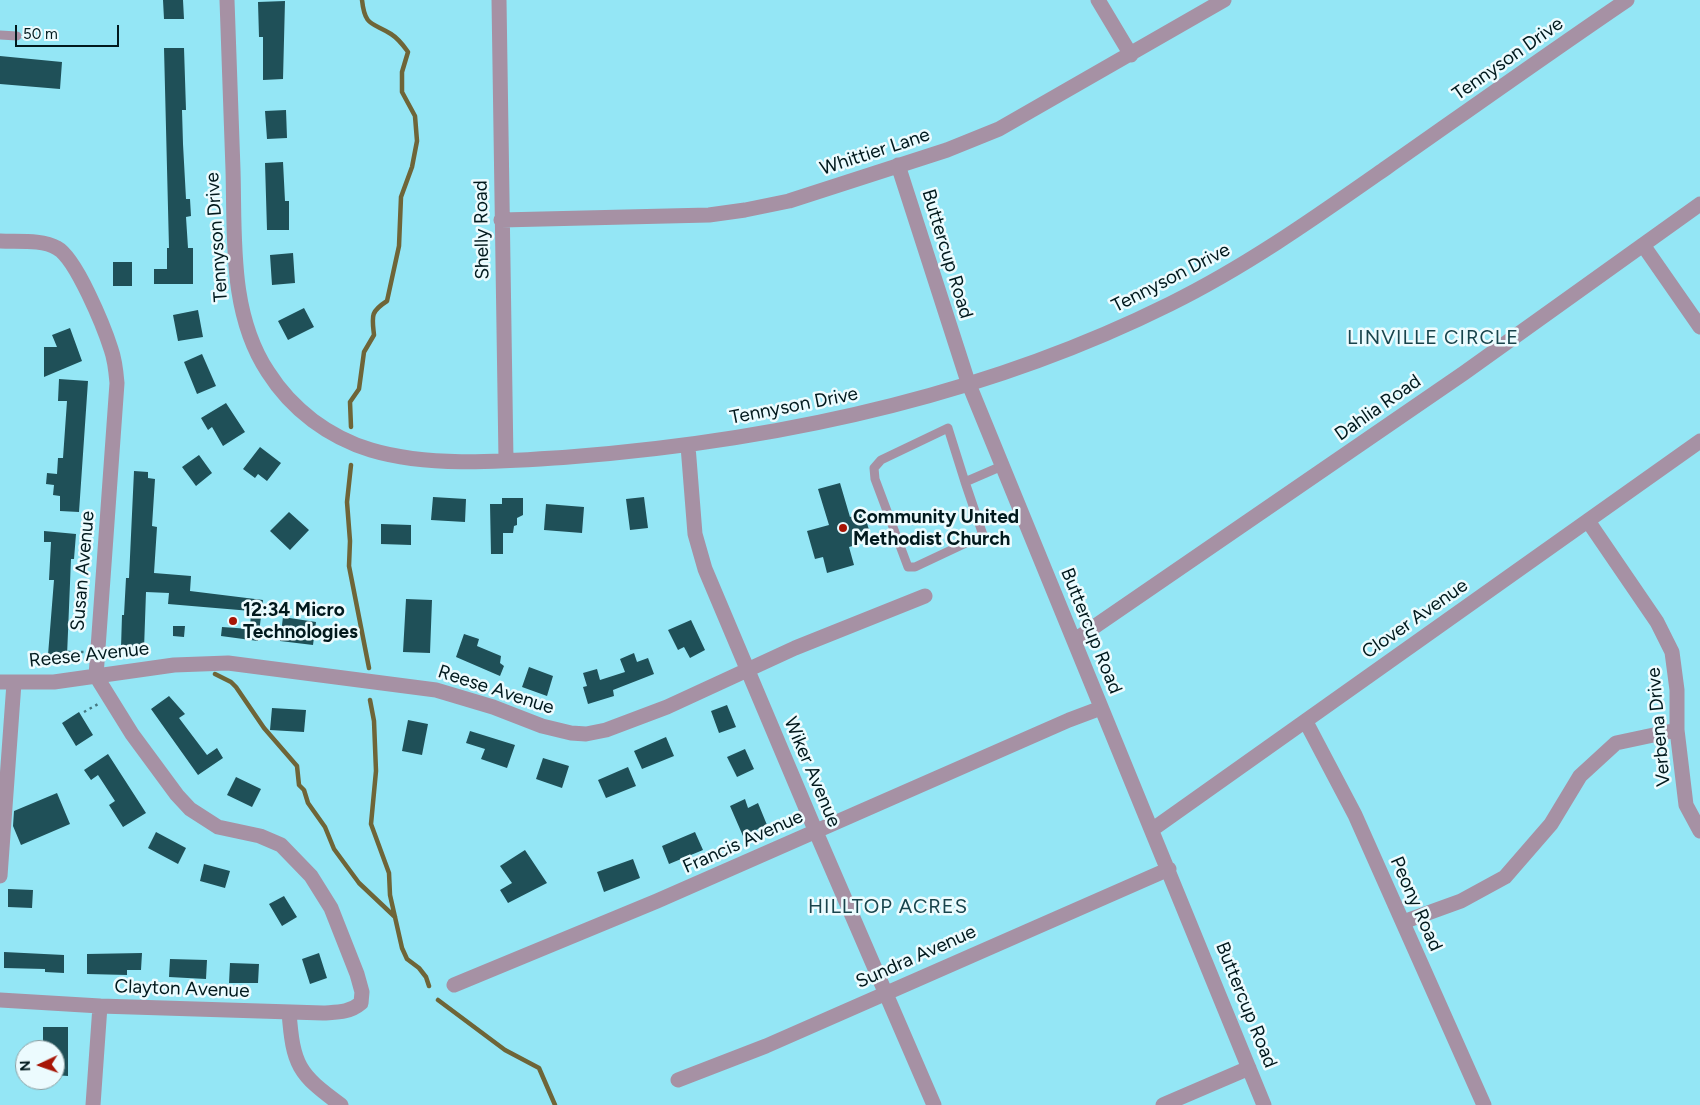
<!DOCTYPE html>
<style>
body{margin:0}
#map{position:relative;width:1700px;height:1105px;overflow:hidden;background:#94e6f5;font-family:Figtree,sans-serif}
canvas{display:block}
.north{position:absolute;left:15px;top:1040px;width:50px;height:50px;box-sizing:border-box;background:#ecfbfe;border:1px solid #8ea1a4;border-radius:50%;rotate:267deg;font-size:14px;font-weight:700;line-height:20px;text-align:center;color:#01191d}
.north::after{content:'';display:block;margin:auto;width:18px;height:22px;background:#a71506;clip-path:polygon(50% 0,100% 100%,50% 72%,0 100%)}
.scale{position:absolute;left:15px;top:25px;width:104px;height:22px;box-sizing:border-box;border:2px solid #01191d;border-top:0;padding-left:6px;font-size:15px;line-height:18px;white-space:nowrap;color:#01191d;-webkit-text-stroke:4px #ecfbfe;paint-order:stroke}
</style>
<div id="map">
<canvas width="1700" height="1105"></canvas>
<div class="north">N</div>
<div class="scale">50 m</div>
</div>
<script>
const c = document.querySelector('canvas').getContext('2d');
c.lineJoin = 'round';
function trace(path, color, width, dash) {
  c.strokeStyle = color;
  c.lineWidth = width;
  c.lineCap = dash ? 'butt' : 'round';
  c.setLineDash(dash || []);
  c.stroke(path);
}
function fillPath(path, color) {
  c.fillStyle = color;
  c.fill(path, 'evenodd');
}
function label(font, color, halo, rows, align = 'center') {
  c.font = font + ' Figtree,sans-serif';
  c.lineWidth = 5;
  c.setLineDash([]);
  c.textBaseline = 'middle';
  c.strokeStyle = halo;
  c.fillStyle = color;
  for (const [text, x, y, turn = 0] of rows) {
    c.save();
    c.translate(x, y);
    c.rotate((+turn || 0) * Math.PI / 180);
    c.textAlign = isNaN(turn) ? turn : align;
    if (halo) c.strokeText(text, 0, 0);
    c.fillText(text, 0, 0);
    c.restore();
  }
}
trace(new Path2D(`
 M351,427L350,402L359,389L364,352L374,335C372,316 370,312 387,301L399,246L401,197L412,167L417,141L415,116L402,92V72L408,52C403,45 399,39 391,34C372,22 365,27 362,0
 M351,465L347,502L350,541L349,566L369,668
 M215,674L231,682L236,687L264,728L297,766L299,785L304,790L308,803L325,827L334,849L359,883L395,917
 M370,700L374,721L376,771L371,824L389,873L390,895L402,948L407,959L419,968L426,977L429,986
 M438,1000L505,1050L539,1068L555,1105`), '#6e6538', 4.5);
fillPath(new Path2D(`
 M163,0H183L184,19H164Z
 M285,1L283,79L263,80V37H259L258,2Z
 M164,48H184L186,110H182L183,144L186,199H190L191,216L186,217L188,248H193V284H154V269H167V248H169Z
 M0,56L62,62L60,89L0,84Z
 M286,110L287,138L267,139L265,111Z
 M283,162L285,201H289V230H267L265,163Z
 M293,253L295,283L272,285L270,255Z
 M113,262H132V286H113Z
 M304,308L314,327L288,340L278,321Z
 M198,310L203,337L178,341L173,315Z
 M70,328L82,361L44,377V347H57L52,335Z
 M202,354L216,386L197,394L184,362Z
 M59,379L88,381L79,512L60,511V496L53,495L54,485L46,484L47,473L57,474L58,458H63L67,401H58Z
 M226,403L245,432L223,446L212,427L208,430L201,418Z
 M260,447L281,463L267,481L258,474L255,478L243,469Z
 M199,455L212,473L196,486L182,467Z
 M134,471L148,472V478L155,479L152,526L157,527L154,573L191,576L190,591L263,600L258,641L221,636L222,627L250,629L251,611L168,604L169,593L146,592L144,649L121,648L122,615H124L126,578H129Z
 M840,483L850,517L864,513L872,540L849,547L854,565L827,573L823,557L815,559L807,531L829,525L818,489Z
 M433,497L466,499L465,522L431,520Z
 M644,497L648,528L630,530L626,499Z
 M502,498H523V515L517,518V525L514,526L513,533H503V554H491L490,504H502Z
 M546,504L584,507L582,533L544,530Z
 M289,512L309,530L290,550L270,531Z
 M381,524L411,525V545L381,544Z
 M44,531L76,534L74,559H71L67,656L48,655L54,580H49L51,542H44Z
 M406,599L432,600L430,653L403,652Z
 M283,617L316,622L313,645L280,641Z
 M691,620L705,650L690,658L684,647L678,650L668,630Z
 M173,626H185L184,637L173,636Z
 M464,634L479,639L477,646L501,656L500,663L504,666L500,676L456,657Z
 M634,653L637,662L648,658L654,674L613,690L614,696L588,704L583,687L587,686L583,673L597,669L600,680L625,672L620,659Z
 M529,667L553,676L547,696L522,687Z
 M169,696L185,714L179,718L207,755L217,748L223,758L198,775L151,709Z
 M727,705L736,727L719,733L711,711Z
 M272,708L306,710L304,732L270,730Z
 M79,712L93,735L76,746L62,723Z
 M408,720L428,724L422,755L402,751Z
 M470,731L515,745L507,768L481,759L485,749L466,743Z
 M666,737L674,756L642,769L634,751Z
 M745,749L754,769L737,777L727,757Z
 M108,754L146,813L123,827L109,805L115,801L98,775L91,780L84,770Z
 M543,758L569,766L562,788L536,779Z
 M628,767L636,786L606,798L598,780Z
 M236,777L261,789L252,807L227,795Z
 M57,793L70,824L21,845L13,826L14,811Z
 M745,799L748,808L758,803L767,825L743,836L730,806Z
 M156,832L186,848L178,864L148,848Z
 M695,832L703,850L669,864L662,846Z
 M525,850L547,883L508,903L500,890L512,883L500,866Z
 M633,859L640,878L604,892L597,872Z
 M204,864L230,871L225,888L200,881Z
 M8,889L33,890L32,908L8,907Z
 M284,896L297,917L282,926L269,904Z
 M4,952L64,955V973L45,972V969L4,968Z
 M142,953L141,970H127V975L87,974V954Z
 M319,953L327,978L310,984L302,959Z
 M170,959L207,960L206,979L169,977Z
 M230,963L259,964L258,983H229Z
 M43,1027H68V1076L55,1075V1045H43Z`), '#1f5058');
trace(new Path2D(`
 M68,652H84
 M84,712L98,704`), '#457881', 2.5, [2.5, 4]);
trace(new Path2D(`
 M0,35L17,36
 M965,482L983,535L915,567H908L875,479L874,468L881,460L948,428L965,482L1002,466`), '#a691a4', 9);
trace(new Path2D(`
 M227,0C229,57 231,113 233,170C235,238 229,313 268,372C292,410 329,437 371,450C431,468 507,461 569,457C775,441 985,396 1170,304C1247,266 1316,217 1386,168C1466,112 1546,55 1627,0
 M499,0L506,460
 M1098,0L1131,55
 M898,165L968,382L1264,1105
 M501,220L709,215L745,210L789,201L947,150L999,129L1224,0
 M0,241C17,242 42,239 57,248C76,258 104,327 111,349C115,360 116,371 117,383L96,676L132,734L177,795L190,809L218,827L260,836L281,845L311,876L331,908L357,974L362,992L361,1003C349,1013 337,1012 323,1013L100,1006L0,1000
 M1643,245L1700,327
 M688,446L695,534L705,569L816,832L934,1105
 M1588,521L1657,622L1672,652L1677,690V730L1686,805L1700,831
 M1075,640L1464,373L1700,204
 M0,682H54L174,665L228,663L436,690L493,707L542,726L571,733L586,734L606,730L667,707L795,648L925,596
 M1306,722L1355,815L1484,1105
 M1153,829L1700,441
 M0,876L14,683
 M1403,922L1461,901L1505,877L1551,824L1580,776L1616,743L1677,730
 M454,985L657,901L1069,720L1101,708
 M289,1012C293,1065 298,1074 341,1105
 M678,1080L766,1046L1169,869
 M93,1105L100,1006
 M1163,1105L1249,1068`), '#a691a4', 15);
for (const [x, y, r, color] of [
 [843,528,5,"#a71506"],
 [233,621,5,"#a71506"]
]) {
  const dot = new Path2D();
  dot.arc(x, y, r, 0, 2 * Math.PI);
  c.fillStyle = color;
  c.fill(dot);
  trace(dot, '#ecfbfe', 2);
}
label('19px', '#01191d', '#ecfbfe', [
 ["Tennyson Drive",1508,59,-35],
 ["Whittier Lane",875,152,-18],
 ["Shelly Road",482,230,-91],
 ["Tennyson Drive",217,237,-94],
 ["Buttercup Road",947,254,73],
 ["Tennyson Drive",1171,278,-27],
 ["Tennyson Drive",794,406,-11],
 ["Dahlia Road",1378,408,-35],
 ["Susan Avenue",83,571,-85],
 ["Clover Avenue",1415,619,-35],
 ["Buttercup Road",1091,631,68],
 ["Reese Avenue",89,655,-6],
 ["Reese Avenue",496,690,18],
 ["Verbena Drive",1659,727,-95],
 ["Wiker Avenue",812,772,67],
 ["Francis Avenue",743,842,-24],
 ["Peony Road",1416,904,66],
 ["Sundra Avenue",916,957,-24],
 ["Clayton Avenue",182,989,2],
 ["Buttercup Road",1246,1005,68]
]);
label('bold 19px', '#01191d', '#ecfbfe', [
 ["Community United",853,517],
 ["Methodist Church",853,539],
 ["12:34 Micro",243,610],
 ["Technologies",243,632]
], 'left');
c.letterSpacing = '1px';
label('20px', '#18444c', '#ecfbfe', [
 ["LINVILLE CIRCLE",1433,338],
 ["HILLTOP ACRES",888,907]
]);
c.letterSpacing = '0px';
</script>
